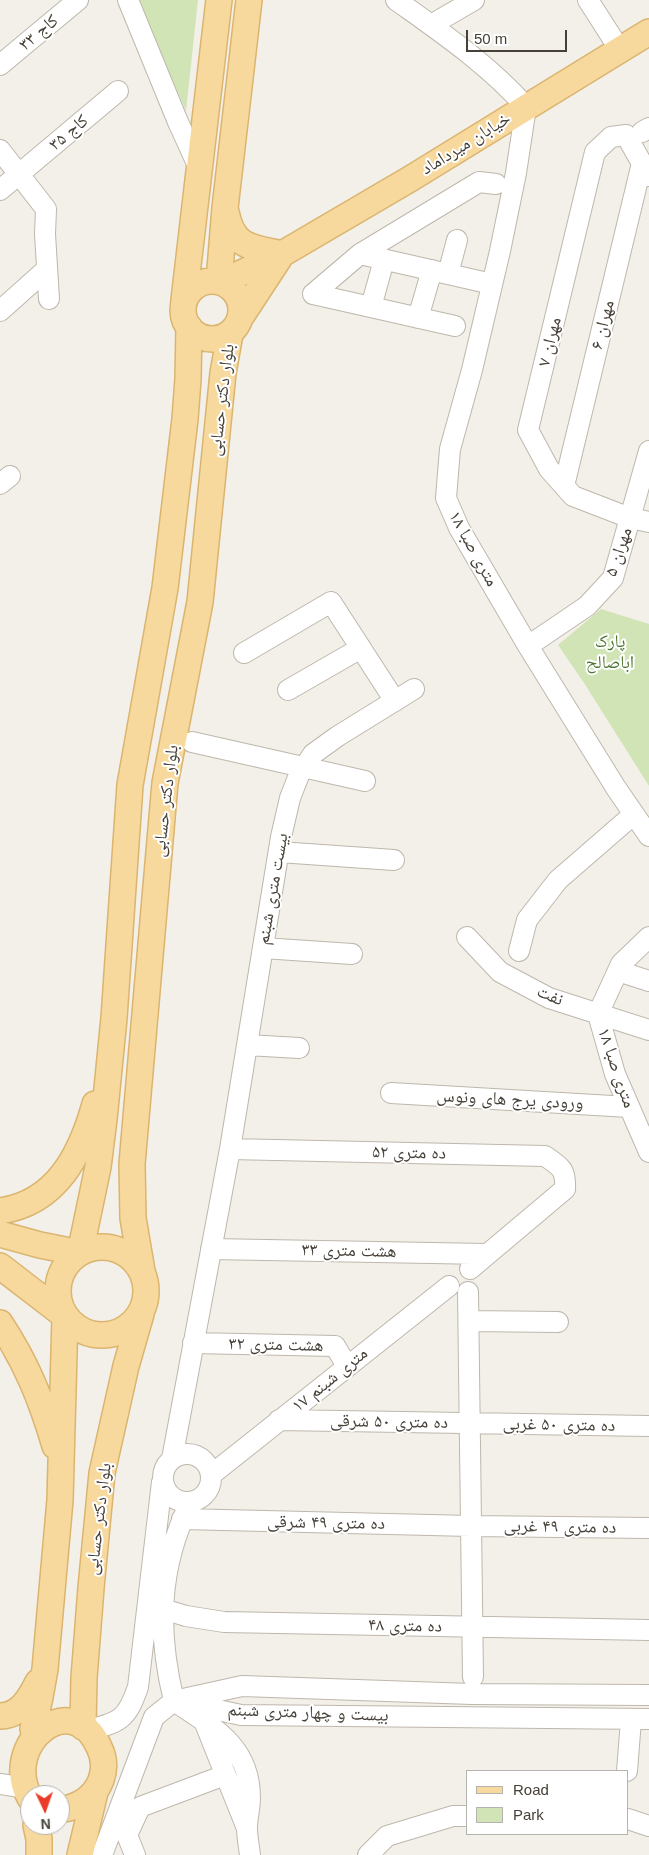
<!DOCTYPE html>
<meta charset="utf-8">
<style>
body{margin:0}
#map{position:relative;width:649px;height:1855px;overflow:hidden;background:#f3f0e9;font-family:Helvetica,sans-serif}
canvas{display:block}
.legend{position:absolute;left:466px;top:1770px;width:162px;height:65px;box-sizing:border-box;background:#fff;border:1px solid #b5b3af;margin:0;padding:6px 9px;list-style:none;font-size:15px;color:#464038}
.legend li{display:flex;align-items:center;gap:10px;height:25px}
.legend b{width:25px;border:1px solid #b5b3af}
.north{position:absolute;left:20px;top:1785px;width:50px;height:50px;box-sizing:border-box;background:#fff;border:1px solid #b5b3af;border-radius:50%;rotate:177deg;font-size:14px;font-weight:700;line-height:20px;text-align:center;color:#464038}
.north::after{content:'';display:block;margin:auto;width:18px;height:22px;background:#ea3d29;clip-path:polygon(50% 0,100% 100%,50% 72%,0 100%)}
.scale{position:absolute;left:466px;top:30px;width:101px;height:22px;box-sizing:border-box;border:2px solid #464038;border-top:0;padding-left:6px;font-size:15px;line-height:18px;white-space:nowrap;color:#464038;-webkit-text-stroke:4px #fff;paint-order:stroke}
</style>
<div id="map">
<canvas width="649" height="1855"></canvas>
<ul class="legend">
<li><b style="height:6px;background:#f7d99e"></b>Road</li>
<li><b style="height:14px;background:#d1e4b5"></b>Park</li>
</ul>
<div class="north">N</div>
<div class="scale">50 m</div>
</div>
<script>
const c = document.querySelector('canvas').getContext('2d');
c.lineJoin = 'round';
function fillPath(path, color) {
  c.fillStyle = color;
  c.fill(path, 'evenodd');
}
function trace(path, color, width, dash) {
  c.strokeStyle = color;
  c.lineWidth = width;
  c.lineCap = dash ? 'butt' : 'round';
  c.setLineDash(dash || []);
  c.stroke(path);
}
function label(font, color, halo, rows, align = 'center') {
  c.font = font + ' Helvetica,"Noto Naskh Arabic",sans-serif';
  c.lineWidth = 4;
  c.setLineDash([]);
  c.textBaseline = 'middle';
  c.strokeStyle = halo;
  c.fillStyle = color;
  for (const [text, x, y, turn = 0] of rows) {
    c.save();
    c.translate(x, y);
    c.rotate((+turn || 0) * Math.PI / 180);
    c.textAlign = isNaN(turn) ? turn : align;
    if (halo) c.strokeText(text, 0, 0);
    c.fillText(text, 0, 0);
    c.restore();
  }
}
fillPath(new Path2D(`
 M137,0H198L186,111Z
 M601,609L649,624V786L584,683L558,645Z`), '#d1e4b5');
const minor = new Path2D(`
 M128,0L178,122L199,168
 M396,0C442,33 489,65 526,107L516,173L500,251L472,370L450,449L446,498L459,528L528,646L616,788L649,836
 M588,0L620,50
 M431,25L474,0
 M0,65L78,0
 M642,132L649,128
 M0,150L46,209L45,234L49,299
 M649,176L626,135L611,137L595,152L528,430L549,469L573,496L630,518L649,522
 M0,190L118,91
 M360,254L479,182L496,184
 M448,274L457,240
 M313,294L360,254L492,284
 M313,294L455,326
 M371,307L384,260
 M0,311L47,269
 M418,318L432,270
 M0,484L10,476
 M564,486L642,163
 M528,646L587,606L613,578L649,451
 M244,653L331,602L395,701
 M288,690L361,648
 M192,742L365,781
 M279,852L394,860
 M467,937L500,972L549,998L649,1030
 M649,937L621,964L598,1014L615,1074L649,1152
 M263,948L352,954
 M519,951L527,920L558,880L634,814
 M618,971L649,981
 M247,1045L299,1048
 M391,1093L629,1107
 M230,1149L545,1156C561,1167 566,1169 565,1189L470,1269
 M211,1249L486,1254
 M468,1292L473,1677
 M469,1321L558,1322
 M193,1343L335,1346L347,1366
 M279,1420L649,1426
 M163 1478a24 24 0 1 1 48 0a24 24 0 1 1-48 0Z
 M172,1459L230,1149L281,837L290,798L299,775L313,754L338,736L414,689
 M211,1475L449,1286
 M190,1503C158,1568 157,1631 174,1701C212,1727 250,1745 250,1798C250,1808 247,1818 247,1828C247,1837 249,1846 250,1855
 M182,1519L471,1526L649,1528
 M163,1609L186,1616L224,1622L649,1630
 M181,1702L241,1715L649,1719
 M204,1721L246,1826
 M87,1730C120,1723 127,1719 138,1687L162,1482
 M627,1771L631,1720
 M0,1784L20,1787
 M628,1819L649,1826
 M102,1855L154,1717L174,1701L242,1686L472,1694L649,1695
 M135,1855L127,1835L140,1807L225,1775
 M368,1855L387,1836L453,1816H468`);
const major = new Path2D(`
 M226,212C233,248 251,247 282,254
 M183 310a29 29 0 1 1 58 0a29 29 0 1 1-58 0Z
 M219,281L225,208L249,0
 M222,282L282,254L410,179L649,32
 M184,300L219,0
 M242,315L282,254
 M0,1211C57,1203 81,1154 95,1104
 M0,1234L40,1245L80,1253L98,1167L104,1119L114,1018L130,785L165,588L185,419L188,379L189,327
 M58 1291a44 44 0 1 1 88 0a44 44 0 1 1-88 0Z
 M0,1266L65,1316L60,1500L45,1669L40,1697L33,1729
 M142,1271L133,1218L132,1164L165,783L200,602L223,373L230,334
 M0,1323C27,1364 41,1399 55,1446
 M0,1716C20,1716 30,1698 38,1682
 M83,1727L84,1678L91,1588L102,1473L126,1366L141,1314
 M30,1798C0,1744 72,1686 99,1747C104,1757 105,1769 101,1780C94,1799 78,1807 60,1810
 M36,1825L39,1839V1855
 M80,1855L95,1792`);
trace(minor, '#beb7ac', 22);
trace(major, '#dbb56f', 28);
trace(minor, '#fff', 20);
trace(major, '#f7d99e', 25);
label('18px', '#464038', '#fff', [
 ["کاج ۳۳",39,33,-40],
 ["کاج ۳۵",69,133,-40],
 ["خیابان میرداماد",466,144,-32],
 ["مهران ۶",603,325,-76],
 ["مهران ۷",550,342,-76],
 ["بلوار دکتر حسابی",222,400,-83],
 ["متری صبا ۱۸",473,549,61],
 ["مهران ۵",619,552,-71],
 ["بلوار دکتر حسابی",166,801,-83],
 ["بیست متری شبنم",273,889,-80],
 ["نفت",550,996,23],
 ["متری صبا ۱۸",616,1068,71],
 ["ورودی یرج های ونوس",510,1100,3],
 ["ده متری ۵۲",409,1153,1],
 ["هشت متری ۳۳",349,1251,1],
 ["هشت متری ۳۲",276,1345,1],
 ["۱۷ متری شبنم",330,1380,-39],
 ["ده متری ۵۰ شرقی",389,1422,1],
 ["ده متری ۵۰ غربی",559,1425,1],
 ["بلوار دکتر حسابی",99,1519,-83],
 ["ده متری ۴۹ شرقی",326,1523,1],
 ["ده متری ۴۹ غربی",560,1527,1],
 ["ده متری ۴۸",405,1626,1],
 ["بیست و چهار متری شبنم",308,1713,2]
]);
label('18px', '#4d742f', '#fff', [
 ["پارک",610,642],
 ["اباصالح",610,663]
]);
</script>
